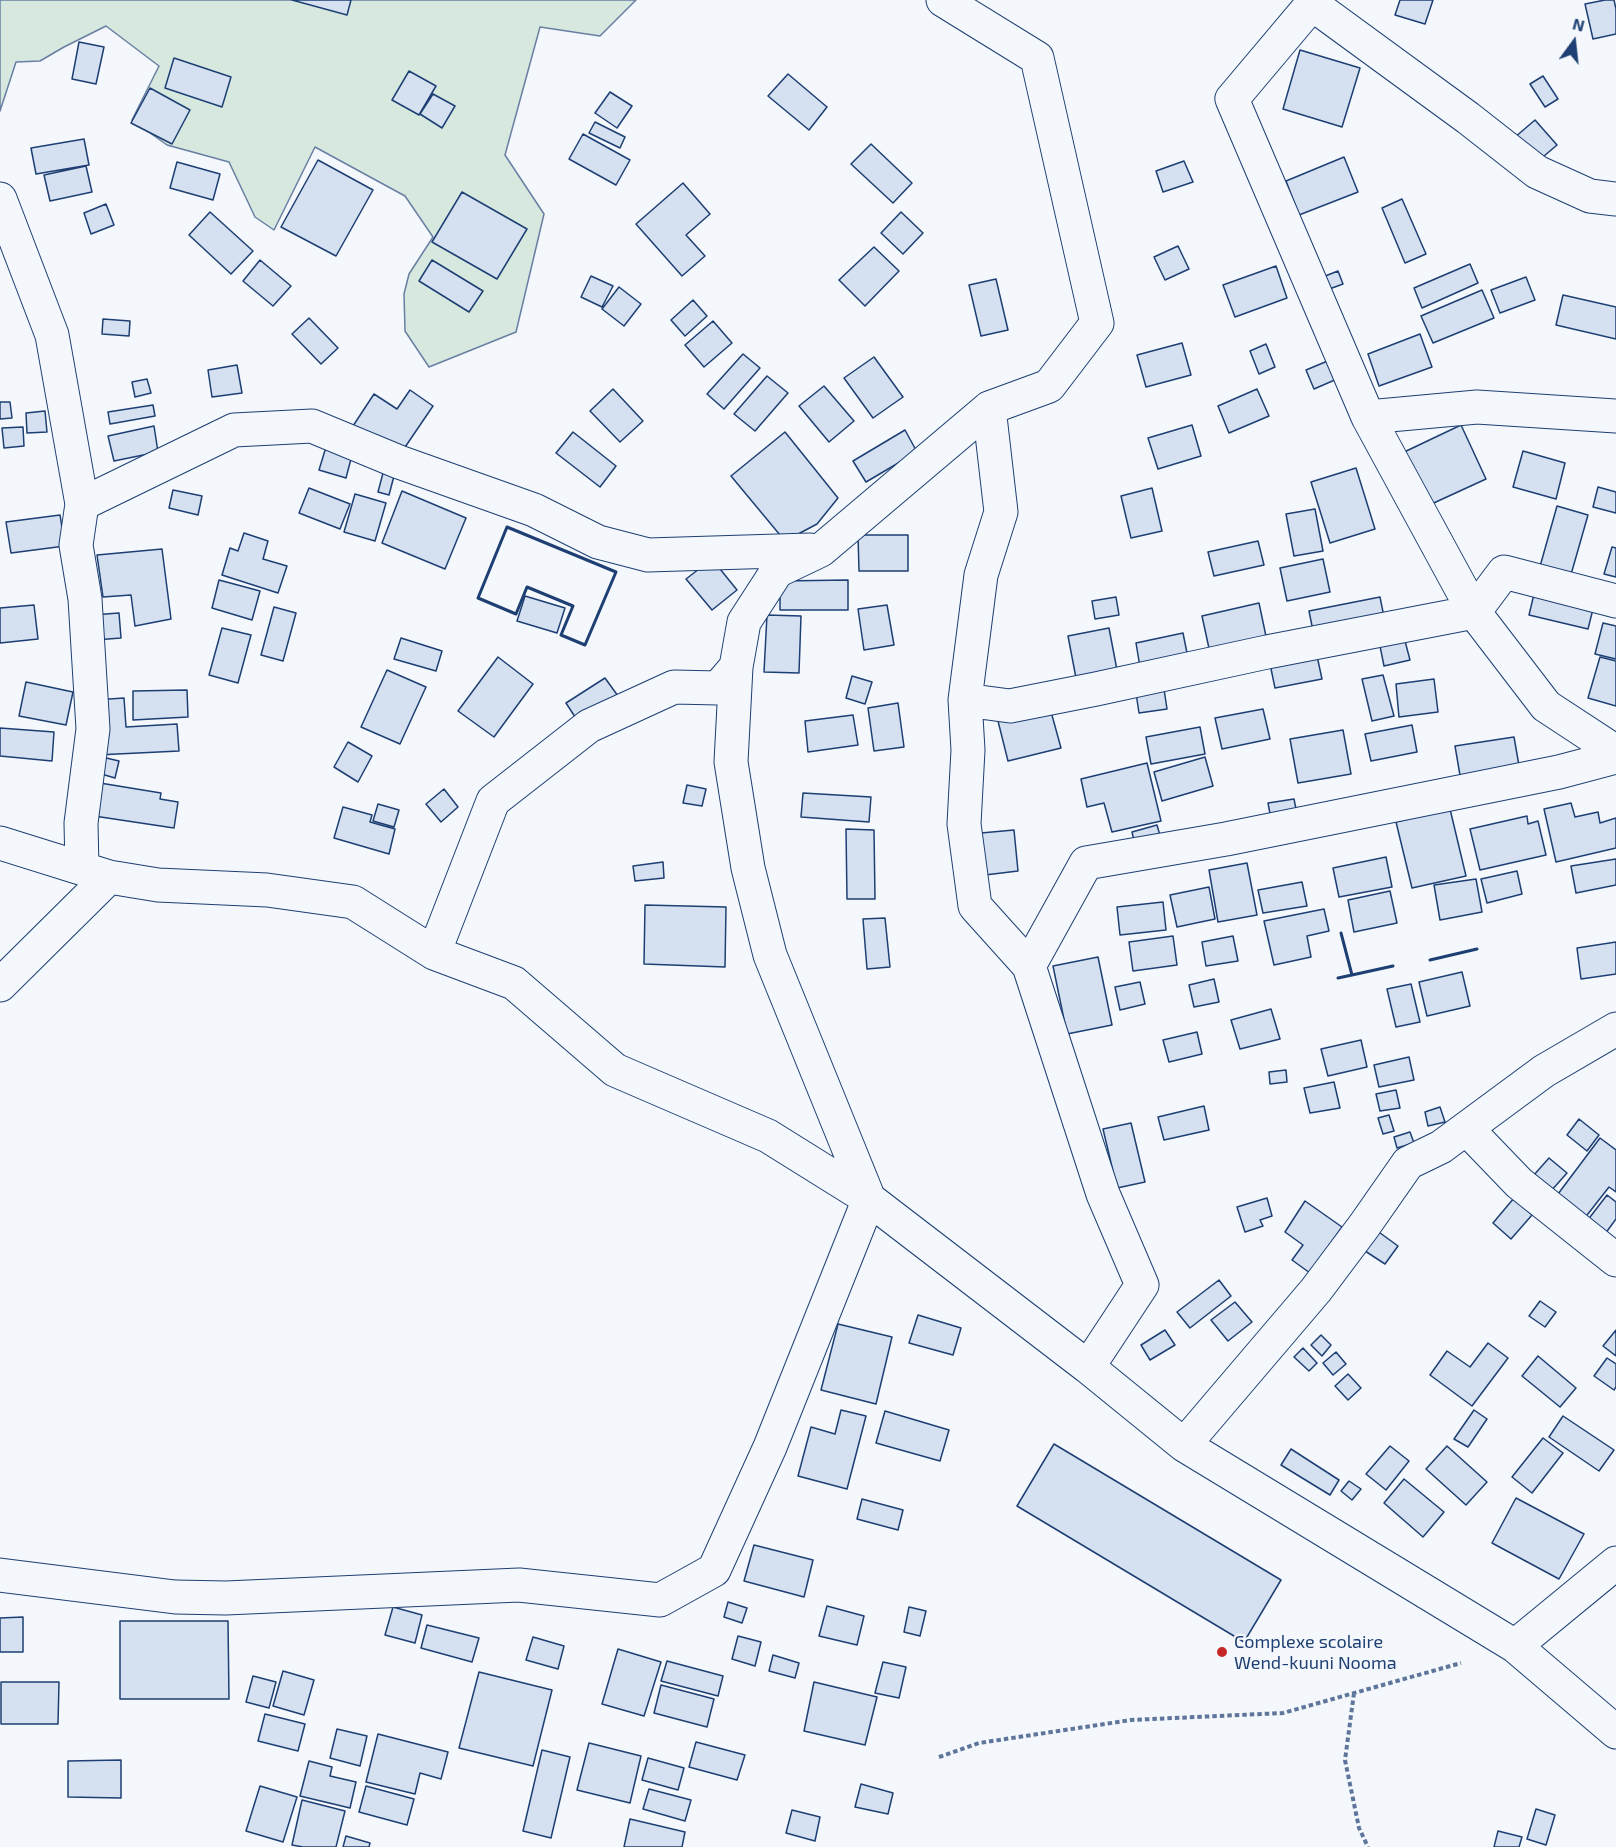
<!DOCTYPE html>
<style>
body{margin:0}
#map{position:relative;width:1616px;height:1847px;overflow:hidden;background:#f4f7fb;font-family:"Exo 2",sans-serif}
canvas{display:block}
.north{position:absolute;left:1544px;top:12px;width:60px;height:60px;-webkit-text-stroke:4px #f4f7fb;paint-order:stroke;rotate:15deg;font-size:16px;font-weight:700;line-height:24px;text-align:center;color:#1d3f73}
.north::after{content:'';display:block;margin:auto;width:21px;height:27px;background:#1d3f73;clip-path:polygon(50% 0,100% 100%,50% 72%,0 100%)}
</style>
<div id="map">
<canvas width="1616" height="1847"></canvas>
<div class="north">N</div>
</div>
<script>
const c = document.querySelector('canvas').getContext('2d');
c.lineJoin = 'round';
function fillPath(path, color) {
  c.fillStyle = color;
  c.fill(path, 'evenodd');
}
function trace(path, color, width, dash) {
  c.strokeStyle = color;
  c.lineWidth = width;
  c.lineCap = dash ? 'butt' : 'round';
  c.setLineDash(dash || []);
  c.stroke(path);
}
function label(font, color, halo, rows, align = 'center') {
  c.font = font + ' "Exo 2",sans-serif';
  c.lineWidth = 4.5;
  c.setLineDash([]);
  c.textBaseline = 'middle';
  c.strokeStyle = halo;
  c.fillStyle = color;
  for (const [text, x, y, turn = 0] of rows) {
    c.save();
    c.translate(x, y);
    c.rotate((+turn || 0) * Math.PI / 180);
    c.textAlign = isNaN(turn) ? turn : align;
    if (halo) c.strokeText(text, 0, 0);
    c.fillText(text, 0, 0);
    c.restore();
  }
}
const green = new Path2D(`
 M0,0H636L600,36L540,27L505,155L544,214L516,332L429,367L405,331L404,294L409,274L433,237L405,196L315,147L274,230L255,217L229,162L167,145L132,120L159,66L106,26L64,47L40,61L16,62L0,111Z`);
fillPath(green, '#d7e8df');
trace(green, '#687fa3', 1.5);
const building = new Path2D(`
 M292,0H351L347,15Z
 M1400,0H1433L1425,24L1395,15Z
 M1605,0H1614L1616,9V34L1593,39L1585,4Z
 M79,42L104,47L96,84L72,79Z
 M1300,50L1360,68L1342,127L1283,109Z
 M174,58L231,77L222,107L165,88Z
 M409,71L436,86L419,115L392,100Z
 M788,74L827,107L809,130L768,96Z
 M1543,76L1558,99L1545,107L1530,84Z
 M150,88L190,110L172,144L131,123Z
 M610,92L632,106L617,128L595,113Z
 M433,94L455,106L442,128L420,114Z
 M1535,120L1557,145L1537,162L1514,138Z
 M595,122L625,137L620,148L589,133Z
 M583,134L630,160L616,185L569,159Z
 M84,139L89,165L36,174L31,148Z
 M871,144L912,183L893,203L851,164Z
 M1344,157L1358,192L1299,215L1286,181Z
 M318,160L373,190L336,256L281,227Z
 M1184,161L1193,182L1163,192L1156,171Z
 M177,162L220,174L213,200L170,188Z
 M86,166L92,192L50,201L44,175Z
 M683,183L710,214L686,235L705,256L682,276L636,224Z
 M462,192L527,229L497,279L432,242Z
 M1402,199L1426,254L1405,263L1382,208Z
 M106,204L114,225L91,234L84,213Z
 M210,212L253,251L231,274L189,235Z
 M901,212L923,233L903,254L881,233Z
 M1178,246L1189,269L1165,280L1154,257Z
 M874,247L899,271L865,306L839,280Z
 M260,260L291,286L273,306L243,281Z
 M432,260L483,291L469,312L419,281Z
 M1470,264L1478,283L1422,308L1414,288Z
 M1276,266L1287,298L1235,317L1223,285Z
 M1338,271L1343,284L1324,291L1320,278Z
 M591,276L613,286L602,307L581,297Z
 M1526,277L1535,300L1500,313L1491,290Z
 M996,279L1008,330L981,336L969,285Z
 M619,287L641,304L624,326L602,309Z
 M1482,290L1494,318L1433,343L1421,316Z
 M1563,295L1616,307V339L1556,325Z
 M693,300L707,316L685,336L671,320Z
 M309,318L338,348L321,364L292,334Z
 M103,319L130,321L129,336L102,334Z
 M713,321L732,343L704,367L685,345Z
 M1420,334L1432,367L1379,386L1368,354Z
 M1182,343L1191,375L1146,387L1137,355Z
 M1266,344L1275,367L1259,374L1250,351Z
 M743,354L760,368L724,409L707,394Z
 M874,357L903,397L873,418L844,378Z
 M1330,360L1337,379L1314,389L1306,370Z
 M237,365L242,393L212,397L208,370Z
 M767,376L788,393L755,431L734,414Z
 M147,379L151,393L135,397L132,382Z
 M824,386L854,421L829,442L799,406Z
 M613,389L643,421L620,442L590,411Z
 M1257,389L1269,416L1229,433L1218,406Z
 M410,390L433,406L399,456L353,426L374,394L397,409Z
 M0,402H10L12,418L0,419Z
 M153,405L155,416L110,424L108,412Z
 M45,411L47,432L27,433L26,413Z
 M1192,425L1201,456L1158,469L1148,438Z
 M1461,425L1486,479L1425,507L1400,454Z
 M154,426L158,452L114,461L108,436Z
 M23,427L24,446L4,448L2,428Z
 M905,430L917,452L866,482L853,461Z
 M573,432L616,466L600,487L556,453Z
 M785,432L838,498L817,524L785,541L731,476Z
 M326,447L352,455L346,478L319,470Z
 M1523,451L1565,463L1556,499L1513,487Z
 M1356,468L1375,529L1330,543L1311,482Z
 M383,473L394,476L389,495L378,492Z
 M1598,487L1616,492V513L1593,507Z
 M309,488L350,504L340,529L299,513Z
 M1152,488L1162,531L1131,538L1121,496Z
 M173,490L202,496L198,515L169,508Z
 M402,491L466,518L445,569L382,543Z
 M355,494L386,503L375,541L344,532Z
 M1557,506L1588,515L1570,578L1539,570Z
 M1315,509L1323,551L1294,556L1286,514Z
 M60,515L65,546L11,553L6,522Z
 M244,533L268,541L263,559L287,566L278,593L222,575L230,548L238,551Z
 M858,535H908V571H859Z
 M1258,541L1264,565L1214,576L1208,552Z
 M1612,547L1616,548V577L1604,574Z
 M162,549L171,619L135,626L131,595L103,597L97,555Z
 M712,559L737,590L712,610L686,579Z
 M1323,559L1330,592L1287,601L1280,568Z
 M219,580L260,591L252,620L212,608Z
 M848,580V610H780V581Z
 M1535,590L1594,605L1588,629L1529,615Z
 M525,596L565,608L557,633L517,621Z
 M1116,597L1119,615L1095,619L1092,601Z
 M1380,597L1385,622L1314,636L1309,611Z
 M1259,603L1267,641L1210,653L1202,616Z
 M34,605L38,639L0,643V608Z
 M887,605L894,645L864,650L858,609Z
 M274,607L296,613L283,661L261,655Z
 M119,613L121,638L95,640L92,615Z
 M767,615L801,616L799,673L764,672Z
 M1603,623L1616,626V659L1595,654Z
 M222,628L251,635L238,683L209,675Z
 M1109,628L1117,670L1076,678L1068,636Z
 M1183,633L1188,658L1140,667L1136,643Z
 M401,638L442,651L436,671L394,659Z
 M1405,641L1410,660L1384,666L1380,646Z
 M1317,656L1322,679L1275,688L1270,664Z
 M498,657L533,684L494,737L458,711Z
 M1600,657L1616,661V706L1588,698Z
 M387,670L426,687L400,744L361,727Z
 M1383,675L1394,716L1372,721L1362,679Z
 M852,676L872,682L865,704L846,698Z
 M605,678L618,696L579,723L566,703Z
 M1434,679L1438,712L1399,717L1396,684Z
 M26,682L73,692L66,725L19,716Z
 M1164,689L1167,709L1139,713L1136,693Z
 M187,690L188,717L133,720V691Z
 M124,698L126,727L177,724L179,751L97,755L94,700Z
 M898,703L904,747L874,751L868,708Z
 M1050,708L1061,748L1008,761L998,721Z
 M1263,709L1270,739L1222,749L1215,718Z
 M853,715L858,745L808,752L805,721Z
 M1412,725L1417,752L1371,761L1365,734Z
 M1200,727L1205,754L1151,764L1146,737Z
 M0,728L54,732L52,761L0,756Z
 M1343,730L1351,774L1298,783L1290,739Z
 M1514,737L1521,777L1462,787L1455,746Z
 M348,742L372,756L358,782L334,767Z
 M102,757L119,761L115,778L98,773Z
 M1205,757L1213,786L1162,801L1154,772Z
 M1147,763L1161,821L1112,832L1104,803L1087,807L1081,779Z
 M100,783L161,793L160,799L178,802L174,828L94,816Z
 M687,785L706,789L702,806L683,803Z
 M444,789L458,807L441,822L426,804Z
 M803,793L871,797L869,822L801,817Z
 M1294,799L1297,814L1271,819L1268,803Z
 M1571,803L1575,817L1598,812L1600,823L1616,818V848L1556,862L1544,809Z
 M378,804L399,810L394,827L373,821Z
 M343,807L372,815L370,822L395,829L389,854L334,838Z
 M1450,809L1466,876L1412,888L1396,822Z
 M1527,816L1528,824L1538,821L1546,855L1480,870L1470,829Z
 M1157,825L1163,846L1137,853L1132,832Z
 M846,829L874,830L875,899H847Z
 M1014,830L1018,871L985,875L981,833Z
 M1386,857L1392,887L1339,897L1333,868Z
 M1616,859V885L1576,893L1571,866Z
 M663,862L664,878L635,881L633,866Z
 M1247,863L1257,915L1218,922L1209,870Z
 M1517,871L1522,894L1487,903L1481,879Z
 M1476,879L1482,912L1440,920L1434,885Z
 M1302,882L1307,906L1263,913L1258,890Z
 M1209,887L1215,919L1177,927L1170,895Z
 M1390,891L1397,923L1354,932L1348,900Z
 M1163,902L1166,930L1120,935L1117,907Z
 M645,905L726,907L725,967L644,964Z
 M1324,909L1329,931L1307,936L1311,957L1274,965L1264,921Z
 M885,918L890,967L867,969L863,919Z
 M1173,936L1177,965L1133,971L1129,942Z
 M1233,936L1238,961L1206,966L1202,942Z
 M1616,942V974L1581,979L1577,948Z
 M1098,957L1112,1025L1067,1034L1053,966Z
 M1462,972L1470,1006L1427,1016L1419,982Z
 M1214,979L1219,1002L1194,1007L1189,985Z
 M1140,982L1145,1004L1120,1010L1115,987Z
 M1411,984L1420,1022L1396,1027L1387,989Z
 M1271,1009L1280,1039L1240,1049L1231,1020Z
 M1197,1032L1202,1054L1169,1062L1163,1040Z
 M1361,1040L1367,1067L1328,1076L1321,1049Z
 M1409,1057L1414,1080L1379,1087L1374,1065Z
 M1286,1070L1287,1082L1270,1084L1269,1072Z
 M1334,1082L1340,1108L1310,1113L1304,1088Z
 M1396,1090L1400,1108L1380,1111L1376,1094Z
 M1204,1106L1209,1130L1164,1140L1158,1117Z
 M1440,1107L1445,1122L1428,1126L1425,1112Z
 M1389,1115L1394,1131L1383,1134L1378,1118Z
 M1579,1119L1599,1135L1587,1151L1567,1135Z
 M1131,1123L1145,1182L1117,1188L1103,1129Z
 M1410,1132L1414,1143L1397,1148L1394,1137Z
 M1600,1138L1616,1150V1192L1609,1187L1584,1219L1555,1198Z
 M1549,1158L1567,1173L1551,1191L1533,1176Z
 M1607,1195L1616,1202V1219L1605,1234L1587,1221Z
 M1267,1198L1272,1216L1260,1220L1263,1226L1245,1232L1237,1207Z
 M1514,1198L1532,1215L1511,1239L1493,1223Z
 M1305,1201L1342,1227L1310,1273L1292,1260L1303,1245L1285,1232Z
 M1376,1230L1398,1246L1385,1264L1362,1249Z
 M1219,1280L1231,1296L1190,1328L1177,1312Z
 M1540,1301L1556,1312L1545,1327L1529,1316Z
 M1235,1302L1252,1322L1228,1341L1211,1320Z
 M918,1315L961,1328L953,1355L909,1343Z
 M838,1324L892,1337L876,1404L821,1390Z
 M1165,1330L1175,1345L1150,1360L1141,1345Z
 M1616,1330V1356L1603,1346Z
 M1321,1335L1331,1345L1322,1356L1311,1345Z
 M1488,1343L1508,1358L1472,1406L1430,1375L1447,1351L1470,1367Z
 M1303,1348L1317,1363L1309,1371L1294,1357Z
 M1336,1352L1346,1364L1333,1375L1323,1363Z
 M1538,1356L1576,1388L1560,1407L1522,1376Z
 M1607,1358L1616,1364V1387L1614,1390L1594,1376Z
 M1348,1374L1361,1388L1348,1400L1335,1386Z
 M841,1410L866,1416L847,1489L798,1476L811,1427L835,1434Z
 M1474,1410L1487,1419L1468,1447L1454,1439Z
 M885,1411L949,1430L940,1461L876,1443Z
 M1563,1416L1614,1450L1599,1471L1549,1437Z
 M1543,1438L1563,1453L1532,1493L1512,1477Z
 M1054,1444L1281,1580L1244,1642L1017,1506Z
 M1390,1446L1409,1461L1386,1490L1366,1474Z
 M1447,1446L1487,1482L1466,1505L1426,1469Z
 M1291,1449L1339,1480L1330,1495L1281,1465Z
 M1404,1479L1444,1512L1423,1537L1384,1503Z
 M1349,1481L1361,1489L1352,1500L1341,1491Z
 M1516,1498L1584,1534L1559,1579L1492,1543Z
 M862,1499L903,1510L898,1530L857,1519Z
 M754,1545L813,1560L804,1597L744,1581Z
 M728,1602L747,1608L742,1623L724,1617Z
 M827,1606L864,1616L857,1645L819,1636Z
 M393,1607L422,1615L415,1643L385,1635Z
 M909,1607L926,1611L920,1636L904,1632Z
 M23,1617V1652H0V1618Z
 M120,1621H228L229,1699H120Z
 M427,1625L479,1638L472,1662L421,1648Z
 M738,1636L761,1642L755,1666L732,1659Z
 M533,1637L564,1646L558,1669L526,1660Z
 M618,1649L661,1662L644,1716L602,1704Z
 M773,1655L799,1663L795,1678L769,1671Z
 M667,1661L723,1676L718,1696L661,1681Z
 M883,1662L906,1667L899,1698L875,1693Z
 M283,1671L314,1680L304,1715L273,1706Z
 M479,1672L552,1690L533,1766L459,1748Z
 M253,1676L276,1682L269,1708L246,1702Z
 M1,1682H59L58,1724H1Z
 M814,1682L877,1697L865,1745L804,1731Z
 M661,1685L714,1699L707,1727L654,1713Z
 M265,1714L305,1724L298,1751L258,1741Z
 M337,1729L367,1736L360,1766L330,1758Z
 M378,1734L448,1752L441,1779L420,1773L415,1794L366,1782Z
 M696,1742L745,1755L737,1780L689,1767Z
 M589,1743L641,1756L630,1803L577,1790Z
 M542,1750L570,1757L551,1838L523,1831Z
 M648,1758L684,1768L678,1790L642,1780Z
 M121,1760V1798L68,1797V1761Z
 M309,1761L332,1767L330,1776L356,1782L350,1808L300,1796Z
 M861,1784L893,1793L888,1814L855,1807Z
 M260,1786L297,1797L283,1842L246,1831Z
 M366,1786L414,1799L407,1825L359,1812Z
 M649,1789L691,1800L685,1821L643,1809Z
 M302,1800L345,1811L336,1847H303L292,1845Z
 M1536,1809L1555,1815L1546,1845L1527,1839Z
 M792,1810L820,1817L815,1841L786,1833Z
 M630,1819L685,1832L682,1847H624Z
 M1498,1831L1522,1837L1519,1847H1494Z
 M346,1836L370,1843L369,1847H343Z`);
fillPath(building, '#d5e0f0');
trace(building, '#1d3f73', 1.5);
const street = new Path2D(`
 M1313,0L1312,4L1232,99L1368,417L1474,612L1546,706L1616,752
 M1312,4L1468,118L1537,172L1590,196L1616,199
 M0,199L52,335L82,504
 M989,408L1001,512L981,575L965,700L968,750L964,824L975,906L1029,966
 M1368,417L1477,407L1616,416
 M965,700L1010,706L1096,689L1267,652L1474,612L1504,572L1616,601
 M0,843L109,877L158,885L267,890L353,902L434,953L514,983L615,1070L768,1136L869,1199L1088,1367L1184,1445L1515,1646L1616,1732
 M82,868L81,823L93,729L85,599L76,545L82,504L234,430L312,426L399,462L534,510L598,542L648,555L810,550
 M434,953L493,801L589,726L674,687L718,688L736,667
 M0,985L109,877
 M1467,1129L1519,1183L1616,1260
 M1088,1367L1142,1285L1103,1194L1029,966L1086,863L1226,839L1559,772L1616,757
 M1184,1445L1316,1290L1364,1226L1408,1163L1441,1147L1544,1071L1616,1029
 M0,1575L175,1597L226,1598L519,1585L660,1600L714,1570L770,1447L869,1199L770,955L748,868L731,762L736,667L744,622L777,571L821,550L989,408L1049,386L1097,323L1037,58L943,0
 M1515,1646L1616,1563`);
trace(street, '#1d3f73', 35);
trace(new Path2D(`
 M1354,1693L1345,1760L1359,1828L1368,1847
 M939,1757L979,1743L1131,1720L1283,1713L1461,1663`), '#5e769c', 4, [4.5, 3]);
trace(street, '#f4f7fb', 33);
trace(new Path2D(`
 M507,527L616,572L585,645L561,635L573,606L527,587L516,614L478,598Z
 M1341,933L1352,975L1393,966
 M1430,960L1477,949
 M1338,978L1352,975`), '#1d3f73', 3);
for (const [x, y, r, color] of [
 [1222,1652,6,"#c62828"]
]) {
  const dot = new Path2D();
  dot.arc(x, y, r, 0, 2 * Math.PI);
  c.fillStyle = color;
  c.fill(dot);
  trace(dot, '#f4f7fb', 2);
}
label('18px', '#1d3f73', '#f4f7fb', [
 ["Complexe scolaire",1234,1642],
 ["Wend-kuuni Nooma",1234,1663]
], 'left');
</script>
